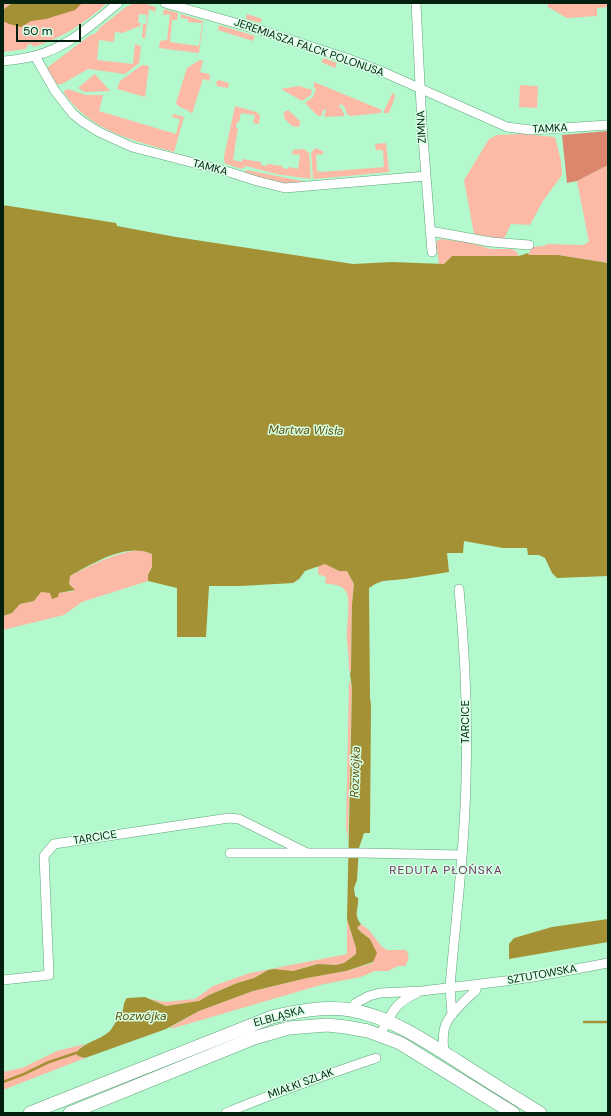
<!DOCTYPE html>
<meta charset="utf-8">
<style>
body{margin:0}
#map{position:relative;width:611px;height:1116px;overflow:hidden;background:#b3f9cd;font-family:"DM Sans",sans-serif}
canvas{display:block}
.frame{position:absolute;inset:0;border:4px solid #031f10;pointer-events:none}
.scale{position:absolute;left:16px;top:24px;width:65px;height:18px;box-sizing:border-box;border:2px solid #031f10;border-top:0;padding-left:5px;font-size:12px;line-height:14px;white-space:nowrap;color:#031f10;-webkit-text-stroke:3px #d6ffe4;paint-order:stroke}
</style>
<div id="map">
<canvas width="611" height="1116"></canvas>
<div class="frame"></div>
<div class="scale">50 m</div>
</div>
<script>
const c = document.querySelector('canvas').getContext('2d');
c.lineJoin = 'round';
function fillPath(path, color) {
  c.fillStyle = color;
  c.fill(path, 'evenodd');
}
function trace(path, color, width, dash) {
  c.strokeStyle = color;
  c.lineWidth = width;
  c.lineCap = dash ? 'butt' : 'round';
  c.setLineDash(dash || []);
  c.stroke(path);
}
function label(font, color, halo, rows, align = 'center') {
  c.font = font + ' "DM Sans",sans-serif';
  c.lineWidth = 3;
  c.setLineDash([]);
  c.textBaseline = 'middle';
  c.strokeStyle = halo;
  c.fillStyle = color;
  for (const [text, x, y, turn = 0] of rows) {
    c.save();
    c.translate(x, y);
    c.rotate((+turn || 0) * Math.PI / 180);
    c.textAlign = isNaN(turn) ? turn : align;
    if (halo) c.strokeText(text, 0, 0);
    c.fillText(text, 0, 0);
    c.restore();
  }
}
fillPath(new Path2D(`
 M3,3H107C86,23 61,38 34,47L31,44L28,45L26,49L3,52Z
 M134,3L146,4L156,7L155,12L149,9L145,38H142L143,24H146L147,15L139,14L138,23H141L140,26L122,33L115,32L114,42L99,40L97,60L133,64L135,44L141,46L139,63L125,74L88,69L62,84H57L47,69L48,67L92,34L93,35L99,30L98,29L126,7Z
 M566,3H608V7L597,8V16L567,18L548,7L547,4Z
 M164,9L178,13L177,20H172L170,42L199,46L202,23L188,22V19L181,18V14L203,21L199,53L159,48L160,41L167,40L170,14L163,15Z
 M247,14L262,19L260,23L246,19Z
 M219,25L255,36L253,41L218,30Z
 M324,58L337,63L335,68L321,62Z
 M200,60L203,61L200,72L209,74L210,77L209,81L203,79L192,114C188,108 179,109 176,103L187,68Z
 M142,65L149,66L145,97L117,89L120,81Z
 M95,74L110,91L85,92L78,88Z
 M219,80L229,83L228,88L217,86L216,82Z
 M314,82L382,110L380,113L350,116L347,114L344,106L340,104L339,107L341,108L345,116L324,117L326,110L324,109L321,116H318L305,103L313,97L316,89L314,88Z
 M520,85L538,86L537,108L519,107Z
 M299,86L312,90L311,95L302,101L281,89Z
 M68,89L86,95H103L99,111L176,134L180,119L172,117L173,114L184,117L174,152C131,140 91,131 64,93V91Z
 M394,93L395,97L389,113H383L392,94Z
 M235,106L256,112L260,115L259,124L253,123L255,115L241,113L239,122H237L236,128H238L233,160L242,162V159L261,162V165L267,166V164L283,166L282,168L288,169L289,167L298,169L300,155L292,154L293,150L304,149L309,153L311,179L276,174L246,166L242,169L226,164L224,161V157Z
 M288,110L300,121V125L298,127L292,126L284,118V112Z
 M523,134L555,137L561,161L562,175L543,201L530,225L511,224L504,239L474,234L464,180L489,139L497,135Z
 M386,143L389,172L315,179L313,178L311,153L315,148L323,151V154L316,155L317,171L321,172L384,167L383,150H376L375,144Z
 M608,165V263L558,255H528L532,247L544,246L547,244L583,245L589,242L577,181Z
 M247,170L307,182L286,183L275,182L243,173Z
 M441,239L471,243L491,249H512L517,252L519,256H452L444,264H439L436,243L437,241Z
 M140,550L152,554V567L148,575V581L82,602L64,615L3,630V616L12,613L20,604L34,601L41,592L59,593L74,591L69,584L70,576C94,564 113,553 140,550Z
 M325,564L339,571H347L354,584L352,604L351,670L349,671C349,661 348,650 347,640C346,628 352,598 345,590C341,584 331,585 325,583L326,577L318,574V565Z
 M349,681L350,682L352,688L348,839L346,827Z
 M347,919L356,948V954L344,963L336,965L318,964L293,971L274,969L268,970L254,978L237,983L209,995L199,1001L166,1006L151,999L165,1002L195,999L213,986L250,973L347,954Z
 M361,924L369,930L382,947L387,950H406C410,956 409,960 405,966H398L388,971H375L361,977L324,984L174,1028H169L199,1011L253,991L307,978L346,971L373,963L370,939L362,933L357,928Z
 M85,1044L79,1049L78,1056L85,1058L3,1090V1072L22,1068L57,1051Z`), '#fcb9a5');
fillPath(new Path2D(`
 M608,131V165L577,181L567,183L562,135Z`), '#dc866e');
fillPath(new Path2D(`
 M12,3H82L75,10L46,19L31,21L21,27L9,24L3,21V10Z
 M3,205L116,223L117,226L176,237L353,264L392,262L444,264L452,256H519L528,253L529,255H558L608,263V576L557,578L552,573L545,558L539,555H528L527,548H503L464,541L463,553H447L449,572L405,579L383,581L375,584L369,588L370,698L371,705L370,833H364L359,848L357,880L354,888L355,896L358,898C359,908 353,915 361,924L357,928L362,933L370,939L377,953L373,962L346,971L307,978L253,991L199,1011L166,1029L85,1058L78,1056L76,1053C85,1041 99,1041 110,1031C111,1030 121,1014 122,1013C124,1007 123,1003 127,998L145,997L166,1006L199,1001L209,995L237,983L254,978L268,970L274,969L293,971L318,964L336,965L344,963L356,954V948L347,919L352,688L350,674L351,670L352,604L354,584L347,571H339L325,564L305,571L299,579L293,583L241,586H209L206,637H177V588L148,581V575L152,567V554C126,542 92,564 70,576L69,584L75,590L59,593L58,597L52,599L50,593L41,592L34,601L20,604L12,613L3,616Z
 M608,919V942L509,959V944L514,938L552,927Z`), '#a49035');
trace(new Path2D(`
 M584,1022H608
 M3,1082L24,1074L49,1062L79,1052`), '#a49035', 2.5);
const minor = new Path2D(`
 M165,3L263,31L346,58L383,72L507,127L531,130L608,125
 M416,3L422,125L432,252
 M35,56L55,91L73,114L83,122L99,132L132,147L229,172L257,181L285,188L426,176
 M3,61C13,60 24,59 34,56C67,48 93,24 118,3
 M430,231L491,242L529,245
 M230,853H361L462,855
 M3,980L49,975L44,856L54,844L229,818L239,819L307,853
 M350,1010L356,1003L369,996L380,993L422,991L505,981L533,977L608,963
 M452,1015L450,987L451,975C457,909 465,843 466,778C468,714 465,652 459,589
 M380,1035C391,1014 394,1003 417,993
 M444,1053C443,1044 442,1033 446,1024C451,1012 467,999 476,990L477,984
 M226,1113C275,1092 326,1075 376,1058`);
const secondary = new Path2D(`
 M30,1113L272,1017C298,1011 324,1006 351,1010C390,1017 424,1040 457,1061C485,1079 512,1096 540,1113
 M70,1113L254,1038L289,1028L327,1025L346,1027L368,1031L400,1043L513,1113`);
trace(minor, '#60a47b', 10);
trace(secondary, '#60a47b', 14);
trace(minor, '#fff', 9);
trace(secondary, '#fff', 13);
label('11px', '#031f10', '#d6ffe4', [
 ["JEREMIASZA FALCK POLONUSA",309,48,19],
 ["ZIMNA",422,127,-93],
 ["TAMKA",550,129,-3],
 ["TAMKA",210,168,15],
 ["TARCICE",466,722,-90],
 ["TARCICE",95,838,-9],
 ["SZTUTOWSKA",542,975,-10],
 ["ELBLĄSKA",279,1017,-15],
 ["MIAŁKI SZLAK",301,1084,-20]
]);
label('italic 12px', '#61530d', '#d6ffe4', [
 ["Martwa Wisła",306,431,1],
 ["Rozwójka",356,772,-88],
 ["Rozwójka",141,1017]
]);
c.letterSpacing = '1px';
label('12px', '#6f3661', '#d6ffe4', [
 ["REDUTA PŁOŃSKA",446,871]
]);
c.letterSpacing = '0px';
</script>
